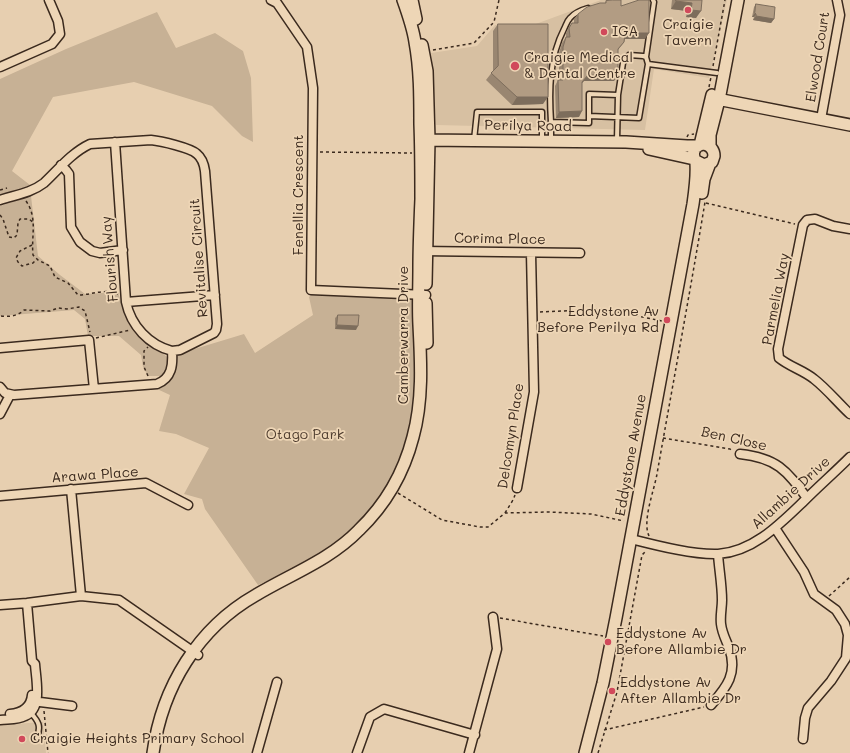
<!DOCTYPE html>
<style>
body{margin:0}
canvas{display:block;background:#e7cfb0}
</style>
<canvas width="850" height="753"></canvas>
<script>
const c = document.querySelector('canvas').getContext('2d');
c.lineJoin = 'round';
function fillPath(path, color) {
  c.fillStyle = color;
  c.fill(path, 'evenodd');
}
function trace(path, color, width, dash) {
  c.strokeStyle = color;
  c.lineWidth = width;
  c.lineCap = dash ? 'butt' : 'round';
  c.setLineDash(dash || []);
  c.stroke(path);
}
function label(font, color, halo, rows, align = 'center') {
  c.font = font + ' Mali,sans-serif';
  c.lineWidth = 3.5;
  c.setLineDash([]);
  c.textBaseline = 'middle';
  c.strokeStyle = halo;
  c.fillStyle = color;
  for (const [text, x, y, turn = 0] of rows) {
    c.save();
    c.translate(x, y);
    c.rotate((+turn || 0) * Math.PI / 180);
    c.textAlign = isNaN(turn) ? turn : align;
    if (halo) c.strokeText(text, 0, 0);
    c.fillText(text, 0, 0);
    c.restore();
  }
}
fillPath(new Path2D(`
 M601,0H727L709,78L654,69L645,130L436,125L431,53L477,46L495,25H533Z
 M43,722L46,753H0V725Z`), '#d7c0a2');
fillPath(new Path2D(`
 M157,12L176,48L215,33L243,51L251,78L253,142L242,136L212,106L134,82L53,97L12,171L30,185L0,198V79L66,49Z
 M31,196L38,256L60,275L85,294L118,292L125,315L134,329L167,357L168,366L162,376H148L143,367L141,355L119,336H88L85,319L74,310L0,316V206Z
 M313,293L418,298L417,400L409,435L394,475L354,532L327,553L258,585L205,509L202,499L184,494L209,448L176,434L159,431L170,395L157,389L164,386L178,354L244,334L255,353L313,315L309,297Z`), '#c7b195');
const lane = new Path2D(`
 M653,0L654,2L646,57L648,64L717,73
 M589,116L639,118L648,64
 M551,122C549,91 549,58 564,29C566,25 567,21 570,18C575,12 581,10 588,8
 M474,140L477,112H542V140
 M617,140L618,95L623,63L629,55L643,56L646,57
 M551,141V122L589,123V94L618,95
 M31,713C39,722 41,726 37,738`);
const street = new Path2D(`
 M271,0L277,3L307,47L313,88L311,290L426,295
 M0,67L52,44L60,34L58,21L49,0
 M821,119L840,15L837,0
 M115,142L126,302C131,326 149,345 172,351
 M61,165L66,170L69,174L71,227L80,242L92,251L100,253L123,250
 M0,200C15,195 31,193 44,183C58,170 71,153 90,144L151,140C161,141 191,148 197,154C202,158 204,164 205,171L217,324L216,330L214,333L180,350L172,351C173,365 172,378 157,384L14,395L5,393L0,387
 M850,229L833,226L815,219L807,220L803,225L778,349L779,358C790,367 803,370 814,379C827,389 838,403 850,414
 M421,251L580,253
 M126,302L215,295
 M0,348L89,340L94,389
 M0,414L10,395
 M740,454C777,458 786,470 807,498
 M517,488L534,392L531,253
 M71,489L81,596
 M0,496L146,483L188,505
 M775,528L804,572L814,594L836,610L845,624L848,635L846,658L831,681L808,708L805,718L803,739
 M631,539C655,545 693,555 718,554C753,552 780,524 804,501C819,486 835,472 850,457
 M0,605L27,603L81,596L119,600L198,655
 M32,701L72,706
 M711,705C727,687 738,673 729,648C726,640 722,633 721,624C720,616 722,608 722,600C722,585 719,569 718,554
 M10,714C21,713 31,708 32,695
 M0,720C8,719 18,720 25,716C43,709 36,680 35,664L32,661L27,603
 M257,753L277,682
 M357,753L370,717L384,709L475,735
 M469,753L497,649L493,617`);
const secondary = new Path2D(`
 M412,0L416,19
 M422,45L427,71L429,140L426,284
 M712,98L850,125
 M423,140L626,142L687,146H698
 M700,145L712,95
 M710,146V135L719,100L738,0
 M649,149L694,159
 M702,193L704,179L710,163
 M426,303L427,343
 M153,753C162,687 198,628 256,595C291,574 330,560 359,530C385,505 404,472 413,437C423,401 421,362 419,325C418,306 419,287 419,268C419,245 420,222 421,199C421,174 421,149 420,124C420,97 420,69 415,42C413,28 408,14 403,0
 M585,753L603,683L616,618L693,204C695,190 697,177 696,163C695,159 692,156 694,151C698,139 714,144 714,156L712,162L704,165L696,161`);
trace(lane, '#3b2a1e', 7);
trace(street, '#3b2a1e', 11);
trace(secondary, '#3b2a1e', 14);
trace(new Path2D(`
 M433,50L474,43L494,22L499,0
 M713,66L725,0
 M709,87L711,77
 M687,137L688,135L694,134
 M320,152L412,153
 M0,190L7,188
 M26,201C38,218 31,236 33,255L38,260L50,266L55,277L68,283L78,295C92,295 105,288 118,294
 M706,203L795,224
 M0,215L3,219L9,237L14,238L17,235L18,223L20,219H29L34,223
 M32,245L20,251L16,258L18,262L22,266L33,263L37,259
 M540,312L604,309L662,321
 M1,316C9,317 18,316 24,310L50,311L58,308L67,309L79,307L85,311L90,332
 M96,338L130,330
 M148,376L144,367V351L148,347
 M663,438L730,449L733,451
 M398,493L442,520L480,527H488L505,513L549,512L591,514L624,521
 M505,513L513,500L515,495
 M649,536C642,521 654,491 657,474C673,383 690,293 705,202
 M829,596L850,577
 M500,618L603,636
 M44,711L48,753
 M604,730L704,707
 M598,753L617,692L642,555L646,551`), '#3b2a1e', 1.5, [3, 3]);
trace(lane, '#eed6b6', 4);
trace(street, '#eed6b6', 8);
trace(secondary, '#eed6b6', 11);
fillPath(new Path2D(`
 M672,0H702L696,18L686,17L687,11L671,9Z
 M606,1L621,6L645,39H625L624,42L618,50L614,81H584L582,83L579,117L556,118L555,86L558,80H559V53L562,43L566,37V33L568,29L572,23H574V19L578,14L605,3Z
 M756,4L774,19L771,23L753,20L754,17H752L754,7Z
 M498,24L543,104L512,105L486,80L493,71V31Z
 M338,315L356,330L335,329V318Z`), '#998671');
fillPath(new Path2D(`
 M676,1L692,3L687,11L671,9Z
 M691,10L701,11L696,18L686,17Z
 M755,13L756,14L754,17H752Z
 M756,16L774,19L771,23L753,20Z
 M625,33H649L645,39H621Z
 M588,75L618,76L614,81H584L578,87L582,82Z
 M517,97H548L543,104L512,105Z
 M582,111L579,117L556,118L559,112Z
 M337,325L358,326L356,330L335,329Z`), '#7d6d5c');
const building = new Path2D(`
 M613,0H621V6L639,0H649V33H625L624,42L618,49V76L588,75L582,82V111L559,112L558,80H563V47L566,37H570L569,28L572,23H578V14L587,7L600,3H606V1Z
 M676,0H702L701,11L691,10L692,3L676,1Z
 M756,4L775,7L774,19L756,16V14L755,13Z
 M498,24H548V97H517L491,73L498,66Z
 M338,315H359L358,326L337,325Z`);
fillPath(building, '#b29c83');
trace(building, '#7d6d5c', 1);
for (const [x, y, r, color] of [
 [688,10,4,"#d1495b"],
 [604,32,4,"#d1495b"],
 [515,66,5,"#d1495b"],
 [667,320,4,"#d1495b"],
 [608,642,4,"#d1495b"],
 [612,691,4,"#d1495b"],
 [22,739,4,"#d1495b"]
]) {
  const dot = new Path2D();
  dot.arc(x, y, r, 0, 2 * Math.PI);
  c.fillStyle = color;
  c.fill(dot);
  trace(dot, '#eed6b6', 1.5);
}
label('14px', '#3b2a1e', '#eed6b6', [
 ["Craigie",688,25,"center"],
 ["Tavern",688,41,"center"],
 ["IGA",612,32],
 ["Craigie Medical",524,58],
 ["& Dental Centre",524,74],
 ["Eddystone Av",659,312,"right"],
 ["Before Perilya Rd",659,328,"right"],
 ["Eddystone Av",616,634],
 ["Before Allambie Dr",616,650],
 ["Eddystone Av",620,683],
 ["After Allambie Dr",620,699],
 ["Craigie Heights Primary School",30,739]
], 'left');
label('14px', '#3b2a1e', '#eed6b6', [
 ["Elwood Court",818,57,-81],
 ["Perilya Road",528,126,1],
 ["Fenellia Crescent",299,195,-90],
 ["Corima Place",500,239,1],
 ["Revitalise Circuit",199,258,-94],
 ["Flourish Way",110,259,-95],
 ["Parmelia Way",776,299,-79],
 ["Camberwarra Drive",404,335,-90],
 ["Delcomyn Place",511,436,-81],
 ["Ben Close",734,439,13],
 ["Eddystone Avenue",631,455,-80],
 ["Arawa Place",95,475,-4],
 ["Allambie Drive",791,493,-42]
]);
label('14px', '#503e30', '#eed6b6', [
 ["Otago Park",305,435]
]);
</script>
